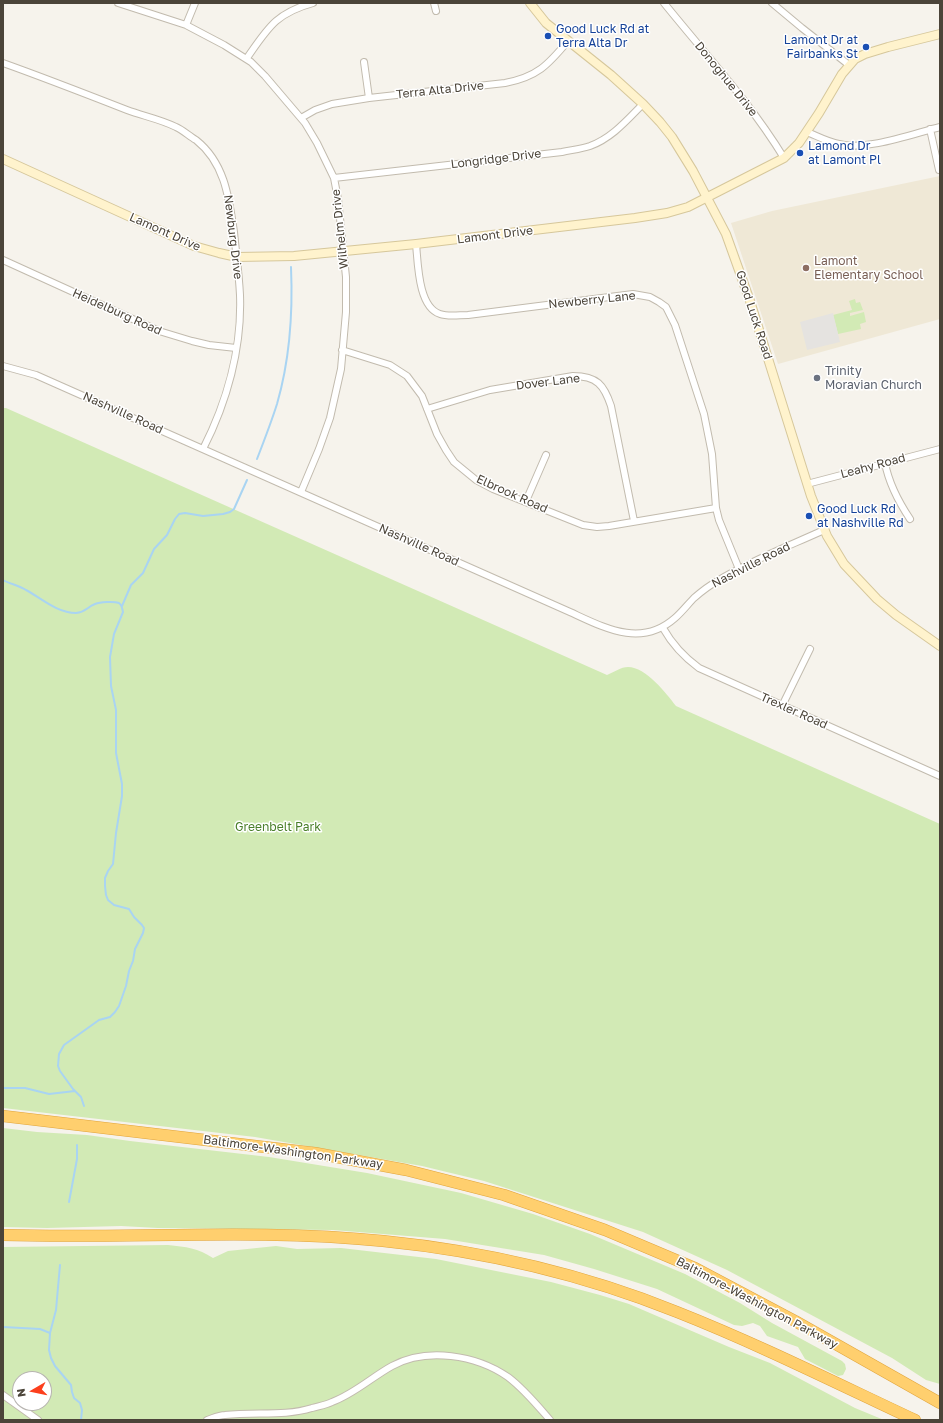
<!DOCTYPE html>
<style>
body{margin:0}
#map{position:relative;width:943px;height:1423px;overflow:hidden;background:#f6f3ec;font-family:"Golos Text",sans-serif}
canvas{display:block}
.frame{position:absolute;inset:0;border:4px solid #4b4439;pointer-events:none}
.north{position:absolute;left:12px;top:1371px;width:40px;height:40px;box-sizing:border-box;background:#fff;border:1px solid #b7b4b0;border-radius:50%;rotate:261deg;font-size:11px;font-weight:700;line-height:16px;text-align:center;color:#4b4439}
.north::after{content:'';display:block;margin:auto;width:14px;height:18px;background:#fc3f1d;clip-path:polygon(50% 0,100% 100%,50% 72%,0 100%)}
</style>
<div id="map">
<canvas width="943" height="1423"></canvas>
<div class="frame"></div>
<div class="north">N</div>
</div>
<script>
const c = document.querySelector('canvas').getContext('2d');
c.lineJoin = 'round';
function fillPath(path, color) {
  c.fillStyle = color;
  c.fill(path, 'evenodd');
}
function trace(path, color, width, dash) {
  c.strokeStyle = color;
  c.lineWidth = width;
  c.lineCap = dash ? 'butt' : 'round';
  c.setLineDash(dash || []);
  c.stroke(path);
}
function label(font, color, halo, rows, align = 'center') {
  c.font = font + ' "Golos Text",sans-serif';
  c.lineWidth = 3;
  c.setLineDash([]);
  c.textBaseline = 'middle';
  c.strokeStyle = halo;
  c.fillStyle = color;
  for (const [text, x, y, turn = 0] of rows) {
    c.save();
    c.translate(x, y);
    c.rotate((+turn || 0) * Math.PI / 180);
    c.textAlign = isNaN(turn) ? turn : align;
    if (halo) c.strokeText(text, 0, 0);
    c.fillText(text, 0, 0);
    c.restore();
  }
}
fillPath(new Path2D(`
 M940,176V319L778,364L731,223L772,211Z`), '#efe8d6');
fillPath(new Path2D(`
 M855,299L856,303L860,302L863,310L850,313V316L864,312L866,322L860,324L861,329L838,334L833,315L852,310L849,301Z
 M3,408H6L607,675C614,672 621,667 628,667C646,667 666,693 676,706L940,824V1384L926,1380L892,1358L727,1270L643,1232L484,1181L422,1166L255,1137L3,1108Z
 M3,1128L37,1132L87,1135L130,1141L269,1157L367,1173L461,1193L533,1214L590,1234L685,1274L740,1303L772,1323L842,1361L845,1364L846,1369L843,1375L838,1376L805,1359L798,1347L767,1336L760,1326L753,1323L742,1326L734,1325L657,1289L594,1269L544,1255L445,1239L333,1230L158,1228L121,1226L47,1228L3,1227Z
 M168,1245C186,1247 198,1248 213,1258L228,1251L276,1246L297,1249L341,1248L436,1259L551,1282L600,1295L629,1304L729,1347L770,1363L855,1408L884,1420H3V1247ZM20,1379H44V1403H20Z`), '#d2eab5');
fillPath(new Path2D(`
 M833,313L840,342L807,350L800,322Z`), '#e5e3e0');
trace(new Path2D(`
 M257,459C264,441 271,423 277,404C290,359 293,313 291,267
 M3,580C10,584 18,585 26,590C41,598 57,613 76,613C86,612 87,607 95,604C100,602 114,601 119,603C122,605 122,608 123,612L114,634L110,657L111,686L116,710V753L122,784V796L116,833L113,864L108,871L105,878V886L106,895L108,900L114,905L129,909L134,917L142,925L144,928L143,933L135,949L133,961L129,971L126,986L119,1006L115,1012L110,1017L99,1020L64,1045L59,1054L58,1066L60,1071L73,1089L81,1097L84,1106
 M122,606L131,585L143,573L154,549L167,535L175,519L179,514L185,513L203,516L223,514L230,512L234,509L247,480
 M3,1088H25L49,1094L75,1091
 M69,1202L77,1159V1145
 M60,1265L56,1310L50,1333L49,1350L51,1358L55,1366L71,1385L72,1392L74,1398L80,1403L82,1410L81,1420
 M3,1327L40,1329L50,1333`), '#a9d4f2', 2);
const street = new Path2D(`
 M118,3L186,25L224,45L251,62L265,76L305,123L317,143L334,178L338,199L346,277V312L341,369L330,418L319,449L301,492
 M434,3L436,11
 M664,3C705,54 750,102 784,158
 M772,3L802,28L849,65
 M186,25L195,3
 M247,58C268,28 276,13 313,3
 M364,62L369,98
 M3,63C45,78 86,94 127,110C143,116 160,119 176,127C183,130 189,136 196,140C225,163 229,198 234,232C236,253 239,274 240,295C242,348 227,402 203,449
 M301,118L315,110L332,104L369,98L505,83C537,77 548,65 568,41
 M930,129L939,170
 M807,132C817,136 828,142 839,144C867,151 912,134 940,127
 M334,178L562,152C571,150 581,149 590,146C612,138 627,120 643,104
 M416,244C418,263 418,307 440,314C448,317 459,315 468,315L633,294L650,297L659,302L666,307L675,325L704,414L712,454L716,508L719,520L739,569
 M3,260L159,331L192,341L209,345L236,348
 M342,350L390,365L407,376L422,396L437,434L446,450L454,462L476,480L493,489L583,525L597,527L609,526L716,508
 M3,366L36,375L570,612C605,628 641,648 675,618C682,612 688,604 694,598C702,591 710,585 719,580C752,560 789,546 824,530
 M427,409L490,390L573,376C597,376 604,385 611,406L634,521
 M885,463C889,484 898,501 910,519
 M807,484L940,449
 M526,501L546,455
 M663,628C672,644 684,657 699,668L940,776
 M782,706L810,649
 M3,1395L38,1420
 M207,1420C213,1418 219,1415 225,1415C254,1411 283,1417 312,1408C319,1406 326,1405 332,1402C354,1394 372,1377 392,1366C427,1347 476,1355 508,1377C524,1389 537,1405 550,1420`);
const secondary = new Path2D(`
 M530,3L546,23L611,75L643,104L660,122L672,137L693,171L726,234L750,301L811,496L827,536L844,564L877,599L896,615L940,646
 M3,159L194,246L219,253L237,257L294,256L416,244L635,218L667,213L688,207L784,158L799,143L819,113L842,74L855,59L865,54L888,47L940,34`);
const highway = new Path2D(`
 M3,1116L315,1153L406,1170L504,1195L605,1230L695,1268L795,1321L940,1403
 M3,1235C129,1239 257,1228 383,1241C483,1251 583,1274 677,1312C758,1344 836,1383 915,1420`);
trace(street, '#c2bbae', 8);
trace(secondary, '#d6c79b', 10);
trace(highway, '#e0a43c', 12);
trace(street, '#fff', 6);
trace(secondary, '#fff3cd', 8);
trace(highway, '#ffcf6e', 11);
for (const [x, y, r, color] of [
 [548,36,4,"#1a4fb4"],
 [866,47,4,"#1a4fb4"],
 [800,153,4,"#1a4fb4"],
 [806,268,4,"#8d6e63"],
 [817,378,4,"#6b7280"],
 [809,516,4,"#1a4fb4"]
]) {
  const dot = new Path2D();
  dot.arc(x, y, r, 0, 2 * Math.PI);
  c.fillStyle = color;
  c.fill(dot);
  trace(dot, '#fff', 1.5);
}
label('12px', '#164399', '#fff', [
 ["Good Luck Rd at",556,29],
 ["Terra Alta Dr",556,43],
 ["Lamont Dr at",858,40,"right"],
 ["Fairbanks St",858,54,"right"],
 ["Lamond Dr",808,146],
 ["at Lamont Pl",808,160],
 ["Good Luck Rd",817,509],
 ["at Nashville Rd",817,523]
], 'left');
label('12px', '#4b4439', '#fff', [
 ["Donoghue Drive",726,79,51],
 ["Terra Alta Drive",440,90,-6],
 ["Longridge Drive",496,159,-7],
 ["Wilhelm Drive",340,229,-96],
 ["Lamont Drive",165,232,24],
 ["Lamont Drive",495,235,-7],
 ["Newburg Drive",233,237,83],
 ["Newberry Lane",592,300,-6],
 ["Heidelburg Road",117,312,24],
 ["Good Luck Road",754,315,72],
 ["Dover Lane",548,382,-7],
 ["Nashville Road",123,413,24],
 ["Leahy Road",873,466,-15],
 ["Elbrook Road",512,494,24],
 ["Nashville Road",419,545,24],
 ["Nashville Road",751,565,-27],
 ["Trexler Road",794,711,24],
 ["Baltimore-Washington Parkway",293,1152,8],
 ["Baltimore-Washington Parkway",757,1303,28]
]);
label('12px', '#785e54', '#fff', [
 ["Lamont",814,261],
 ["Elementary School",814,275]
], 'left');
label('12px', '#5b616d', '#fff', [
 ["Trinity",825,371],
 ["Moravian Church",825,385]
], 'left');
label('12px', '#4a7f2a', '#fff', [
 ["Greenbelt Park",278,827]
]);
</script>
